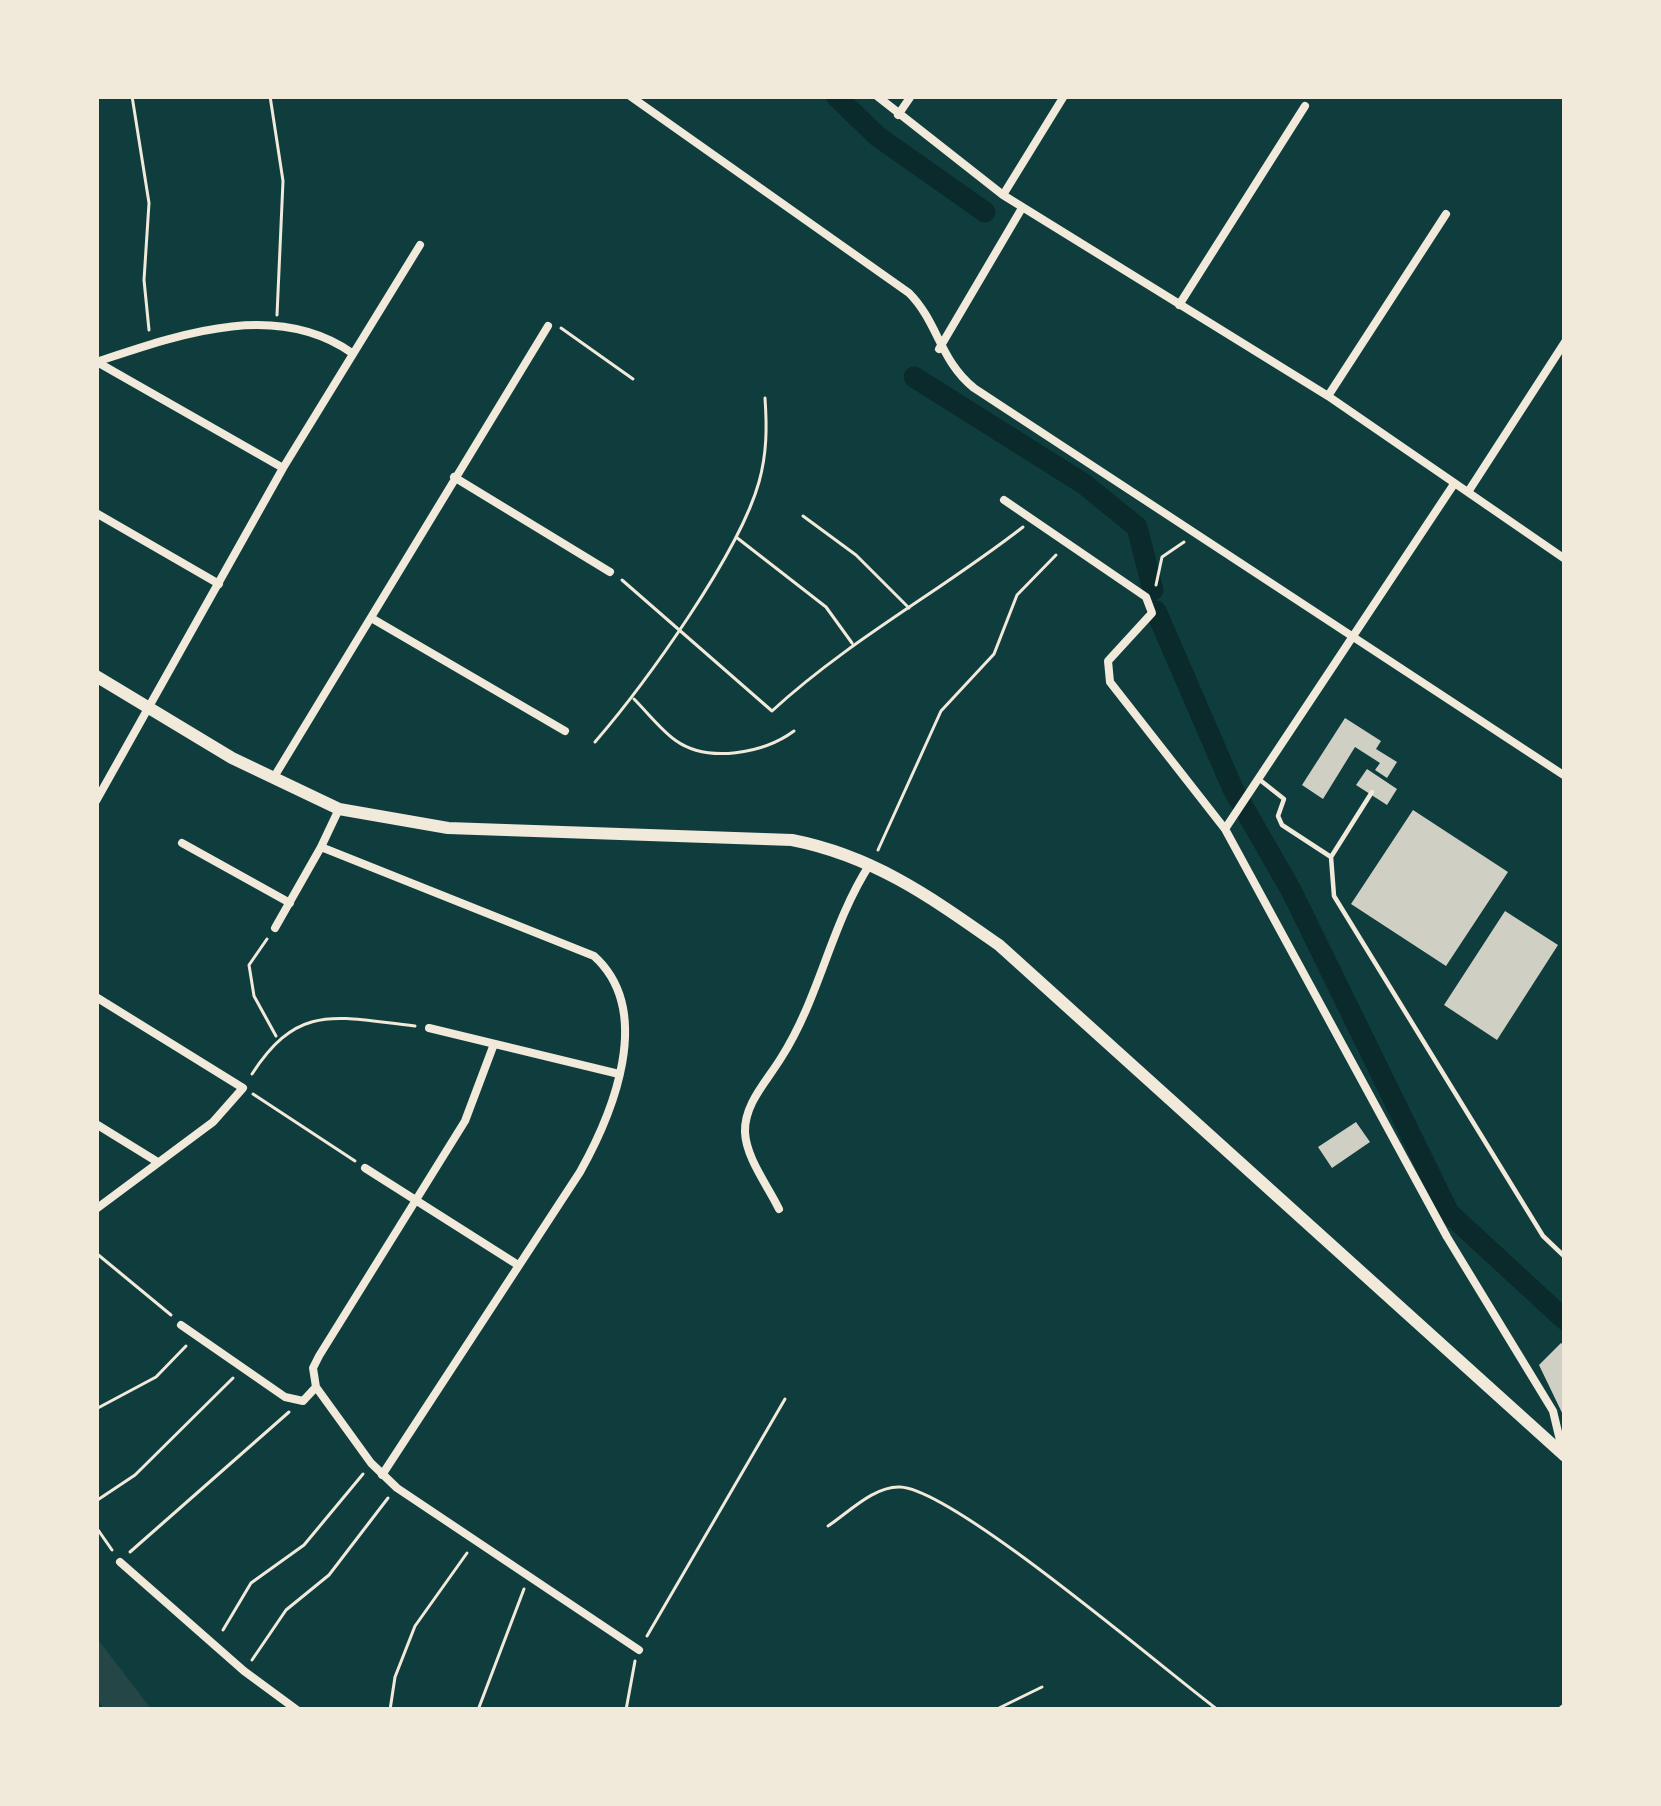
<!DOCTYPE html>
<style>
body{margin:0}
#map{position:relative;width:1661px;height:1806px;overflow:hidden;background:#0f3d3e;font-family:Jost,sans-serif}
canvas{display:block}
.frame{position:absolute;inset:0;border:99px solid #f1e9da;pointer-events:none}
</style>
<div id="map">
<canvas width="1661" height="1806"></canvas>
<div class="frame"></div>
</div>
<script>
const c = document.querySelector('canvas').getContext('2d');
c.lineJoin = 'round';
function fillPath(path, color) {
  c.fillStyle = color;
  c.fill(path, 'evenodd');
}
function trace(path, color, width, dash) {
  c.strokeStyle = color;
  c.lineWidth = width;
  c.lineCap = dash ? 'butt' : 'round';
  c.setLineDash(dash || []);
  c.stroke(path);
}
fillPath(new Path2D(`
 M96,1637L152,1710H105L96,1698Z`), '#244646');
trace(new Path2D(`
 M836,96L877,136L985,212
 M914,377L1084,484L1137,527L1153,590
 M1156,611L1233,789L1291,890L1449,1213L1565,1320`), '#0a2a2b', 21);
fillPath(new Path2D(`
 M1345,718L1381,741L1376,749L1397,762L1387,778L1375,770L1380,763L1355,747L1323,799L1302,785Z
 M1367,769L1397,789L1387,805L1356,785Z
 M1413,810L1508,872L1446,966L1351,904Z
 M1505,911L1558,945L1497,1040L1444,1005Z
 M1356,1122L1370,1142L1332,1168L1318,1147Z
 M1561,1343L1565,1346V1419L1539,1365Z`), '#cfcfc3');
trace(new Path2D(`
 M132,96L149,203L144,280L149,330
 M270,96L283,181L277,315
 M561,328L633,379
 M803,516L856,555L909,608
 M736,537L826,607L852,643
 M622,580L772,711C849,640 941,591 1023,527
 M1156,585L1162,557L1184,542
 M634,699C647,712 660,729 675,740C708,764 764,753 794,731
 M595,742C645,684 739,554 759,482C767,453 767,427 765,398
 M878,850L941,711L994,654L1017,595L1056,555
 M267,939L249,965L254,996L276,1036
 M252,1074C299,1001 338,1018 415,1026
 M253,1094L355,1161
 M96,1253L171,1315
 M96,1409L156,1377L186,1346
 M96,1501L135,1475L233,1378
 M828,1526C849,1512 874,1486 900,1487C954,1489 1163,1669 1218,1710
 M96,1527L112,1550
 M130,1552L289,1412
 M223,1630L251,1583L304,1545L363,1474
 M647,1636L785,1399
 M252,1660L286,1610L329,1575L388,1498
 M390,1710L395,1677L415,1626L467,1553
 M478,1710L524,1589
 M626,1710L635,1661
 M995,1710L1042,1687`), '#f1e9da', 3);
trace(new Path2D(`
 M1260,780L1284,799L1278,816L1282,825L1331,857
 M1372,792L1331,857L1334,896L1543,1236L1565,1257
 M1559,1710L1565,1705`), '#f1e9da', 4.5);
trace(new Path2D(`
 M630,96L909,293C938,322 940,361 974,388L1565,776
 M877,96L1003,195L1328,396L1565,559
 M898,115L911,96
 M1003,195L1064,96
 M1179,305L1305,106
 M939,349L1022,208
 M96,362C178,335 275,299 352,353
 M97,362L283,468
 M1328,396L1446,214
 M454,477L610,572
 M1468,492L1565,342
 M1004,500L1146,597L1152,613L1108,661L1110,682L1225,829L1447,1237L1553,1411L1563,1453
 M96,513L219,584
 M373,619L565,731
 M274,777L548,326
 M96,801L283,468L420,245
 M339,809L321,847L594,956C655,1011 613,1113 580,1172L382,1475
 M1225,829L1454,484
 M182,843L290,903
 M275,928L321,847
 M96,997L243,1088L213,1122L96,1209
 M429,1028L619,1074
 M96,1124L156,1161
 M365,1168L518,1265
 M779,1209C768,1186 746,1158 745,1132C744,1104 767,1081 781,1058C820,997 830,926 870,864
 M181,1325L285,1397L303,1401L316,1387L371,1463L397,1488L639,1650
 M316,1387L313,1368L319,1356L465,1121L494,1044
 M120,1562L244,1671L297,1710`), '#f1e9da', 8);
trace(new Path2D(`
 M96,676L232,758L339,809L448,828L792,840C874,856 932,898 999,945L1565,1456`), '#f1e9da', 12);
</script>
